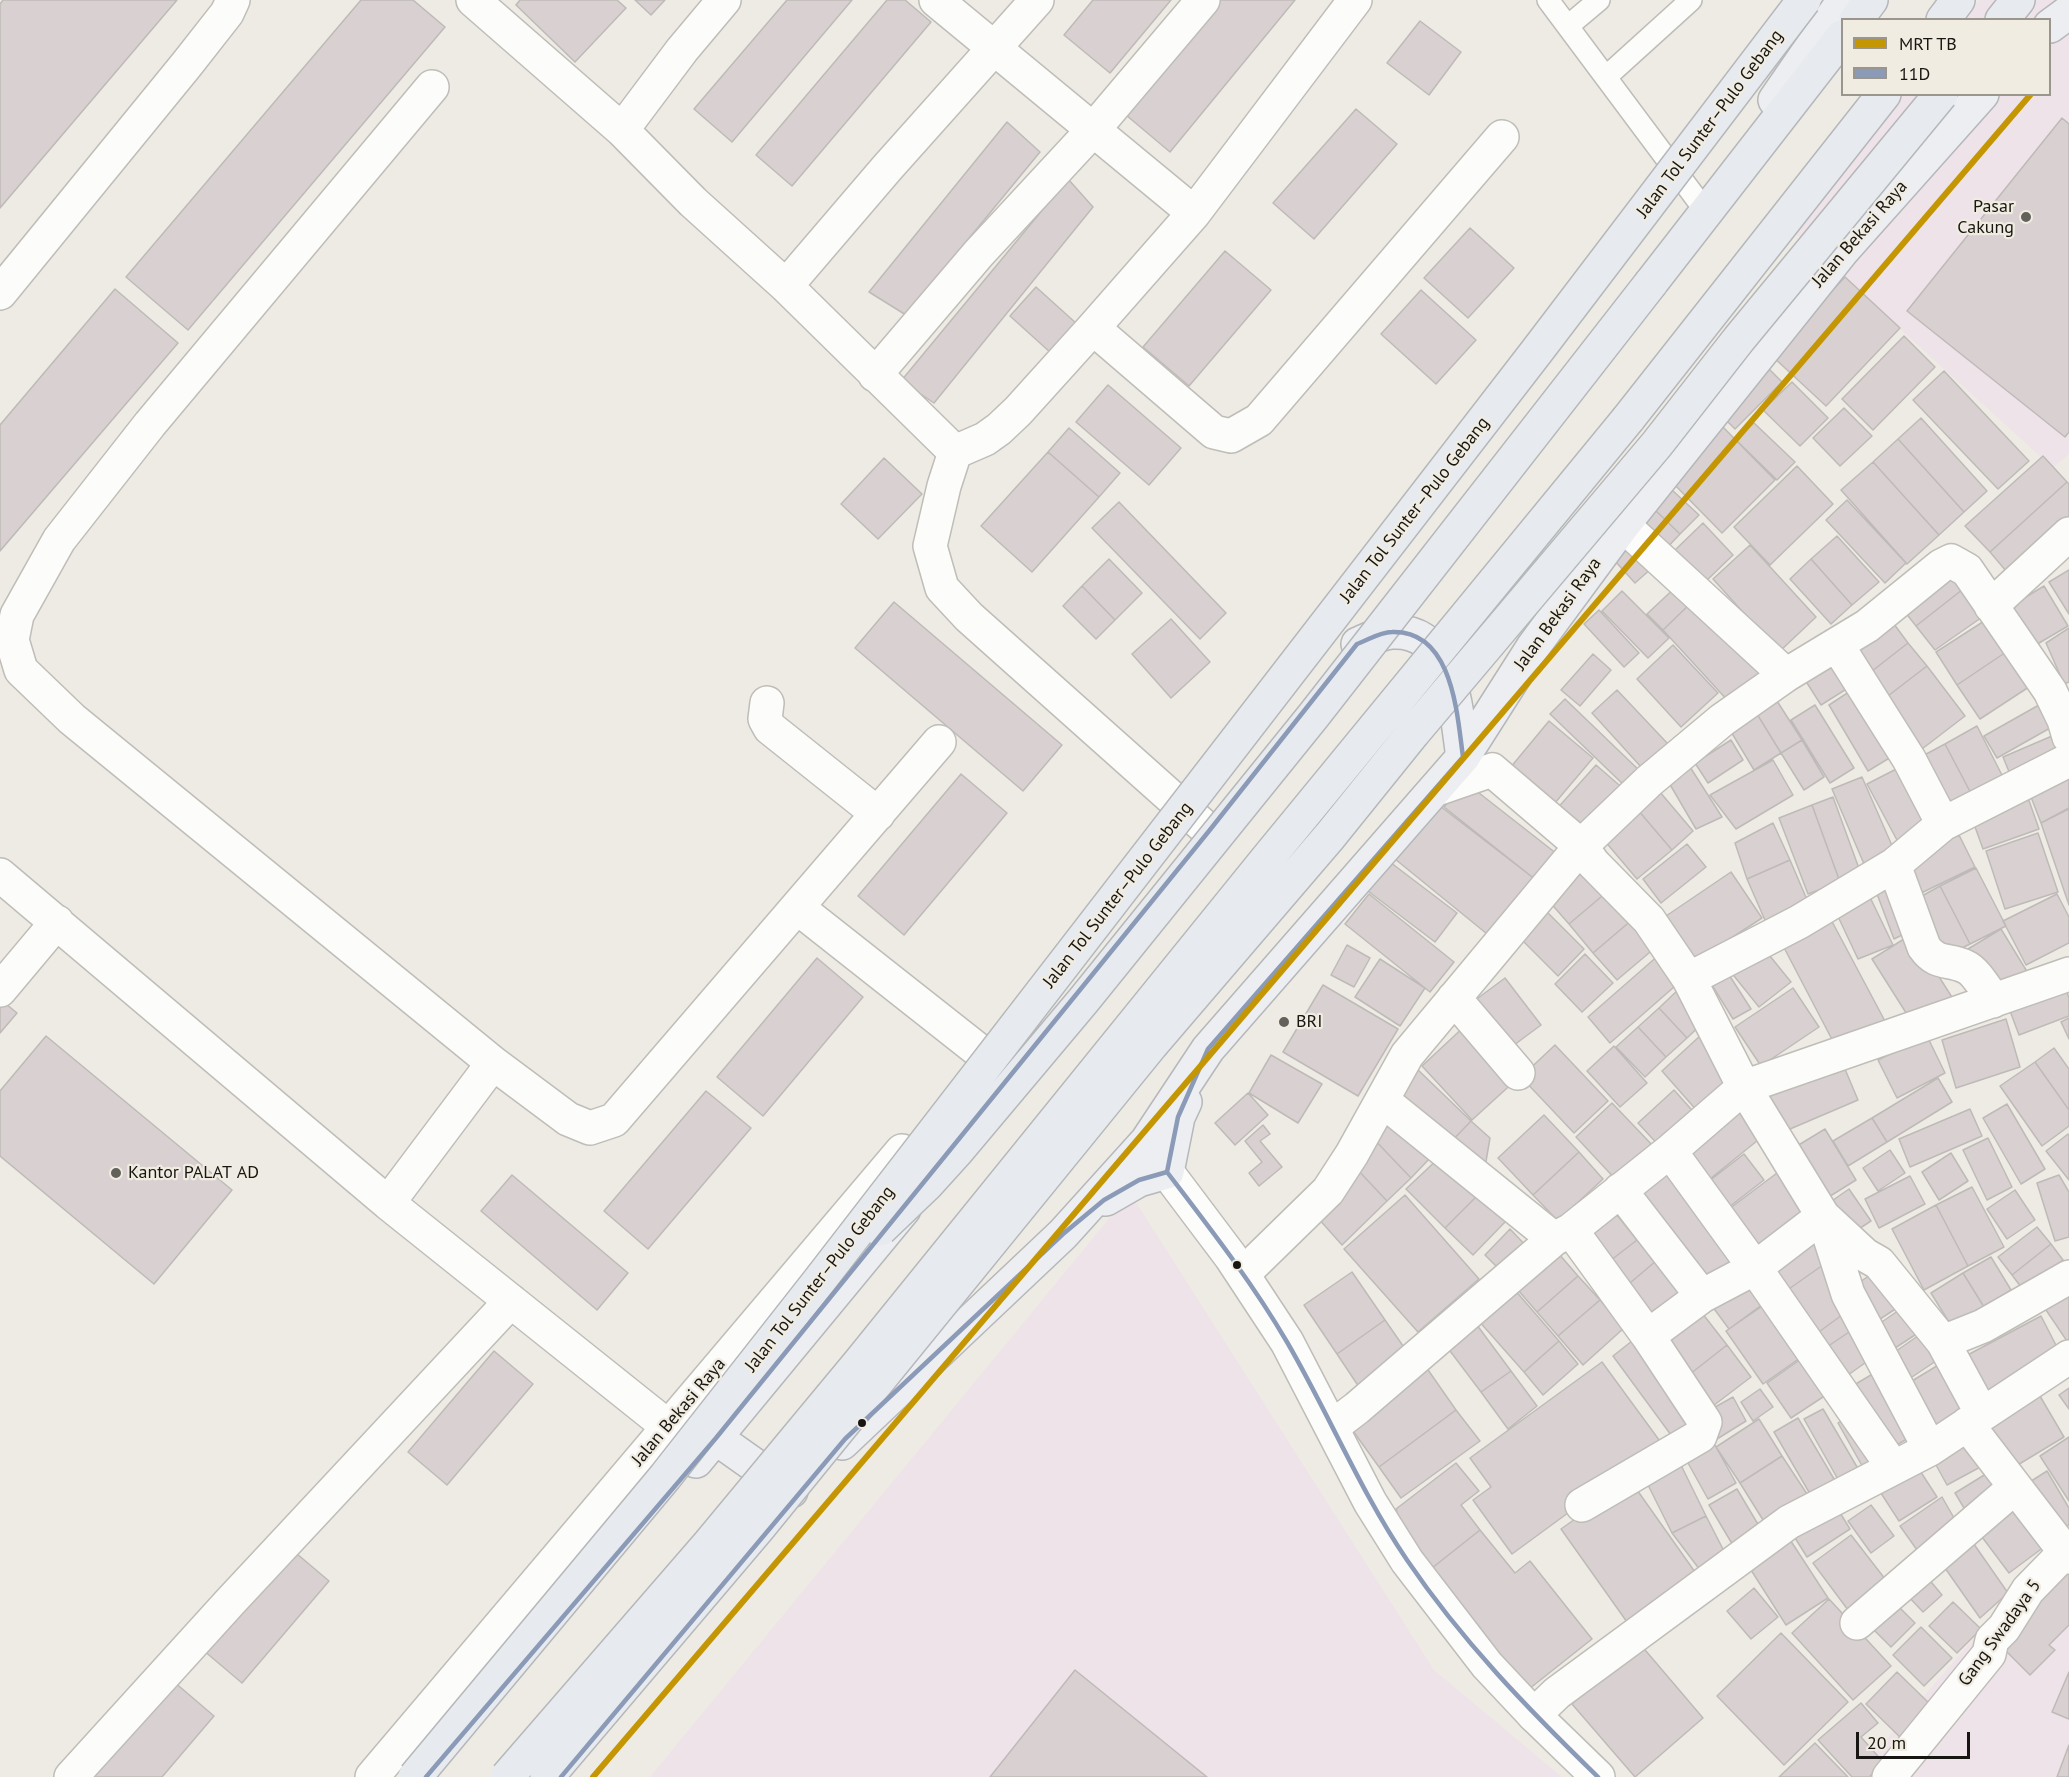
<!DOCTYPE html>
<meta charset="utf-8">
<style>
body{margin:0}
#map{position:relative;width:2069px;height:1777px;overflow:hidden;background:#eeebe4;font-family:"PT Sans",sans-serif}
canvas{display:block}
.legend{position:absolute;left:1841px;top:18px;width:210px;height:78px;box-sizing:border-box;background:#f1ece1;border:2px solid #9a968e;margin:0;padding:8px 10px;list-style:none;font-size:18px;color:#181612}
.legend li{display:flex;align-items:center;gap:12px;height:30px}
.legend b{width:30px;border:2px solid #9a968e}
.scale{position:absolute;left:1856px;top:1732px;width:114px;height:27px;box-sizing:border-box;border:3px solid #181612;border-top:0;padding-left:8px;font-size:18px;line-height:21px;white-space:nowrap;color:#181612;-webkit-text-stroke:4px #f1ece1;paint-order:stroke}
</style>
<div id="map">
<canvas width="2069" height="1777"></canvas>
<ul class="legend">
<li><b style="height:8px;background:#c59604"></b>MRT TB</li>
<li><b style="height:8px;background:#8a9ab7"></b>11D</li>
</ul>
<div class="scale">20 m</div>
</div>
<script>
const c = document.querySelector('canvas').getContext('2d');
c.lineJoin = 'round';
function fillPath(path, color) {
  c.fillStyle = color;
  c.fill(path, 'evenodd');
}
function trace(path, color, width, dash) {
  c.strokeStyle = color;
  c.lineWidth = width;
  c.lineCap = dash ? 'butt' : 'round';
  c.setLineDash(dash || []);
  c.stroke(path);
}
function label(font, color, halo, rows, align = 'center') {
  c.font = font + ' "PT Sans",sans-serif';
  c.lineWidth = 4.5;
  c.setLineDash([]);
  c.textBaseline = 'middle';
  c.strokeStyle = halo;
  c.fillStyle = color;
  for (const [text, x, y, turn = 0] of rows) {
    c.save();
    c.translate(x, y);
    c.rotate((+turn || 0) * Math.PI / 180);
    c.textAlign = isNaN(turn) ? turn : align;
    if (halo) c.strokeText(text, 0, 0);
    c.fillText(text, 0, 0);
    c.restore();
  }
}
fillPath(new Path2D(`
 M1979,0H2069V454L2053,468L1789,228L1900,95L2050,94V20L1963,19Z
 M1130,1193L1434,1670L1562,1777H650Z
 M2056,1543L2069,1556V1777H1854Z`), '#eee3e9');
const building = new Path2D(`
 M3,0H177L0,208V4Z
 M361,0H413L445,27L188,330L126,277Z
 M520,0H617L626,8L575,62L516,5Z
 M635,0H665L651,15Z
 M787,0H852L732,142L694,109Z
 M887,0H905L931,22L792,186L756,155Z
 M1093,0H1171L1110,73L1064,35Z
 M1220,0H1295L1170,152L1126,115Z
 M1420,21L1461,52L1429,95L1387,63Z
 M1356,109L1397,144L1314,239L1273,203Z
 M2062,118L2069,124V432L2065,437L1907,311Z
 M1007,122L1040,152L906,315L869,292Z
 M1068,179L1093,207L934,403L901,381Z
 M1470,228L1514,268L1468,318L1424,278Z
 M1225,251L1271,290L1189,386L1143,347Z
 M1845,277L1900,328L1826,406L1771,355Z
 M1036,287L1077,324L1051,353L1010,316Z
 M115,289L178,343L0,551V425Z
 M1421,290L1476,340L1436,384L1381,334Z
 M1904,336L1935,367L1873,430L1842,399Z
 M1768,368L1782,382L1735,429L1721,415Z
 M1944,371L2029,461L1998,489L1913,400Z
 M1792,382L1828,418L1800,446L1763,410Z
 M1108,385L1181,448L1149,485L1076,422Z
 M1844,408L1872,436L1840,466L1813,438Z
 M1921,418L1987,491L1964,512L1898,439Z
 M1754,423L1795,462L1777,480L1736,440Z
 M1722,426L1775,480L1722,533L1669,479Z
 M1069,428L1120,473L1099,497L1048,452Z
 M1898,439L1964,512L1939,535L1873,462Z
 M1048,452L1099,497L1032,572L981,526Z
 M2043,456L2067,482L1990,552L1965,526Z
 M884,458L922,494L878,539L841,504Z
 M1873,462L1939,535L1907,564L1841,490Z
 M1797,466L1833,504L1770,565L1734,527Z
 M2067,482L2069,484V526L2012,578L1990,552Z
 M1672,490L1699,515L1680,534L1654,509Z
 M1847,500L1906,563L1885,583L1826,520Z
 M1119,502L1226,613L1200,639L1092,528Z
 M1654,509L1680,534L1663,552L1637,527Z
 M1703,523L1733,555L1704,583L1673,552Z
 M1837,536L1879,582L1852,605L1811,559Z
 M1631,544L1652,568L1635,583L1614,560Z
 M1750,545L1816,617L1779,652L1713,579Z
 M1109,559L1142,593L1115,620L1082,586Z
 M1811,559L1852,605L1831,624L1790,579Z
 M1949,563L1967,586L1916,626L1898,603Z
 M2069,570V614L2049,582Z
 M1680,583L1695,599L1663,630L1647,614Z
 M1082,586L1115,620L1096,639L1063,606Z
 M1967,586L1988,613L1935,650L1916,626Z
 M2044,586L2068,626L2034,646L2011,606Z
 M1622,591L1669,638L1648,658L1602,611Z
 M1695,599L1762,671L1729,702L1663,630Z
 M894,602L1062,745L1023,791L855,648Z
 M1599,610L1639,653L1624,667L1584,624Z
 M1992,616L2012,648L1957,685L1936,652Z
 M1171,619L1210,662L1171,698L1132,654Z
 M1891,620L1908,643L1867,675L1849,652Z
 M2069,628V682L2064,684L2046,643Z
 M1908,643L1927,666L1884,699L1867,675Z
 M1673,645L1718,693L1681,727L1637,679Z
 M2012,648L2035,683L1980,719L1957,685Z
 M1835,650L1856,683L1821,705L1800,672Z
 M1593,654L1611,670L1580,706L1561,690Z
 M1927,666L1965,716L1922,749L1884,699Z
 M1858,686L1901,751L1868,771L1829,705Z
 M1617,690L1668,744L1642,768L1592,713Z
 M1565,699L1643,774L1628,789L1550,714Z
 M1777,701L1802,740L1781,753L1757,714Z
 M2046,701L2059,723L1997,758L1984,736Z
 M1815,705L1854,768L1830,783L1791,720Z
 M1757,714L1781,753L1754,770L1730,730Z
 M1549,721L1593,758L1549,810L1505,774Z
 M1977,726L2007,785L1975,801L1945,744Z
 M2052,736L2063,762L2014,784L2003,757Z
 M1731,740L1743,760L1708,783L1695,763Z
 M1802,740L1824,777L1804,790L1781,753Z
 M1945,744L1975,801L1946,817L1915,760Z
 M1683,756L1722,817L1696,829L1665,776Z
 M1773,760L1793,795L1736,829L1710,795Z
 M2069,762V808L2041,823L2026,784Z
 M1908,763L1938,821L1898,842L1867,784Z
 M1596,765L1626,791L1584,839L1554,812Z
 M961,774L1007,813L904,935L858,896Z
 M1862,777L1897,857L1867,871L1832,789Z
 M1465,782L1557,854L1536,880L1444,807Z
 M1654,785L1693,831L1672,850L1632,803Z
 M2026,792L2039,829L1983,849L1970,813Z
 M1833,797L1861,874L1840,882L1812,805Z
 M1632,803L1672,850L1637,879L1598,833Z
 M1812,805L1840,882L1808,894L1779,818Z
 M1440,806L1536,880L1492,938L1395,859Z
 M2069,809V905L2041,823Z
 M1773,823L1790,860L1747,879L1735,843Z
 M2038,833L2058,892L2005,909L1986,851Z
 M1959,835L1975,867L1915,896L1900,862Z
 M1687,844L1706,867L1661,903L1643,879Z
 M1386,859L1457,913L1435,942L1364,888Z
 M1790,860L1811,909L1768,927L1747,879Z
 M1586,865L1608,891L1569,924L1547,899Z
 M1976,868L2006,926L1970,944L1940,886Z
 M1731,872L1762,918L1696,961L1666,916Z
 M1891,879L1912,930L1894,939L1874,886Z
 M1940,886L1970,944L1940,959L1911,902Z
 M1608,891L1633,919L1593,953L1569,924Z
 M1867,891L1893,945L1858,959L1834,908Z
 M1369,894L1454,962L1430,992L1345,924Z
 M2057,894L2069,917V943L2026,965L2003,921Z
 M1545,910L1584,949L1558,976L1518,936Z
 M1828,914L1886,1023L1837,1049L1780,940Z
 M1633,919L1656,947L1617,980L1593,953Z
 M2001,929L2031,978L1996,998L1963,952Z
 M1912,934L1955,1002L1915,1027L1872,959Z
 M1347,945L1370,958L1354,987L1331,975Z
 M1761,945L1791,982L1759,1007L1730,971Z
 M1585,954L1613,983L1582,1012L1555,984Z
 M1660,954L1682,980L1610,1043L1588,1017Z
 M817,958L863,997L763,1116L717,1077Z
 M1380,959L1425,988L1400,1026L1355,997Z
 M1724,967L1751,1009L1733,1019L1707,977Z
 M1505,978L1541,1025L1506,1051L1470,1004Z
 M2062,978L2069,998V1016L2019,1035L2006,1000Z
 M1323,985L1398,1029L1358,1096L1283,1052Z
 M1793,988L1819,1027L1761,1066L1735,1027Z
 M1679,989L1707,1019L1687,1038L1659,1008Z
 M0,999L17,1013L0,1033Z
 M1659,1008L1687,1038L1666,1057L1638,1027Z
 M2069,1018V1039L2061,1022Z
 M2006,1019L2020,1067L1956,1088L1942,1040Z
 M1467,1024L1517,1079L1472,1120L1422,1066Z
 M1638,1027L1666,1057L1645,1077L1616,1047Z
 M1701,1035L1738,1077L1699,1113L1662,1071Z
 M46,1036L232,1190L154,1284L0,1156V1091Z
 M1927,1036L1945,1073L1897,1098L1878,1060Z
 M1555,1045L1608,1101L1574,1133L1521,1077Z
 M1614,1046L1647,1083L1620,1107L1587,1071Z
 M2054,1048L2069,1069V1110L2035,1062Z
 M1271,1055L1322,1084L1298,1123L1249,1093Z
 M1842,1062L1858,1100L1783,1132L1767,1092Z
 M2035,1062L2069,1110V1126L2042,1146L2000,1086Z
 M1416,1068L1471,1121L1448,1145L1393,1091Z
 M1938,1078L1952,1102L1887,1142L1872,1118Z
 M1674,1090L1699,1118L1664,1151L1638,1123Z
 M706,1091L751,1128L648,1249L604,1211Z
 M1248,1093L1268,1115L1235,1145L1215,1123Z
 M1741,1097L1768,1132L1705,1183L1677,1149Z
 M1612,1103L1655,1148L1619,1183L1576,1137Z
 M2007,1104L2045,1169L2021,1184L1983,1118Z
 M1970,1109L1982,1136L1910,1167L1899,1139Z
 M1544,1115L1579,1152L1533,1195L1498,1158Z
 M1391,1117L1431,1157L1411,1178L1369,1134Z
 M1872,1118L1887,1142L1848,1166L1833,1141Z
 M1471,1121L1490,1138L1483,1179L1448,1145Z
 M1263,1125L1270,1134L1260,1141L1282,1167L1259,1186L1249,1173L1262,1162L1245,1141Z
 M1825,1129L1856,1180L1819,1203L1787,1152Z
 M1369,1134L1411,1178L1387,1201L1355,1167Z
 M2068,1134L2069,1136V1180L2046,1151Z
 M1988,1138L2012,1187L1987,1200L1963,1150Z
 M1890,1150L1905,1173L1878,1191L1863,1168Z
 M1579,1152L1603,1179L1558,1221L1533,1195Z
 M1951,1153L1968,1181L1939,1200L1922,1172Z
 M1744,1154L1764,1180L1724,1211L1704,1185Z
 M1441,1156L1481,1192L1445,1228L1406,1189Z
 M1673,1163L1742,1256L1704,1284L1635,1191Z
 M1355,1167L1387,1201L1342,1245L1317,1217Z
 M1781,1170L1817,1217L1761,1259L1725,1212Z
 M512,1175L628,1273L597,1310L481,1211Z
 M2059,1175L2069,1192V1237L2055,1241L2037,1183Z
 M1910,1176L1925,1204L1879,1228L1865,1199Z
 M1972,1187L2004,1247L1968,1266L1936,1205Z
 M1849,1189L1871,1221L1848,1236L1826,1205Z
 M2015,1190L2035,1220L2007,1239L1987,1209Z
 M1481,1192L1506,1221L1473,1255L1445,1228Z
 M1405,1195L1479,1279L1418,1332L1344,1249Z
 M1936,1205L1968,1266L1924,1290L1892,1229Z
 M1617,1215L1637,1240L1606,1264L1586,1240Z
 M2037,1227L2051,1244L2012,1275L1998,1257Z
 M1510,1229L1530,1250L1505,1275L1485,1255Z
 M1816,1238L1830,1260L1786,1291L1772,1269Z
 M1637,1240L1656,1261L1624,1288L1606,1264Z
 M2051,1244L2063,1260L2024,1291L2012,1275Z
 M1552,1246L1578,1276L1537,1312L1511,1282Z
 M1991,1257L2011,1290L1984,1307L1963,1273Z
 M1830,1260L1842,1315L1812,1337L1786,1291Z
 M1656,1261L1686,1297L1654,1324L1624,1288Z
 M1879,1269L1903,1304L1874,1323L1851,1288Z
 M1352,1272L1385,1320L1337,1354L1304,1305Z
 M1963,1273L1984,1307L1952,1327L1931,1293Z
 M1578,1276L1600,1300L1558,1336L1537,1312Z
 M1750,1278L1767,1301L1729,1329L1712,1306Z
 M2069,1285V1344L2042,1304Z
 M1514,1289L1559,1341L1524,1372L1478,1320Z
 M1600,1300L1624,1328L1583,1365L1558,1336Z
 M1771,1300L1807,1353L1763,1384L1726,1331Z
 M1695,1304L1727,1345L1685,1378L1653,1336Z
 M1905,1306L1921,1331L1889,1352L1873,1328Z
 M1842,1315L1852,1330L1821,1351L1812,1337Z
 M2041,1316L2060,1353L1981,1395L1962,1358Z
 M1471,1317L1511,1371L1481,1392L1441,1339Z
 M1385,1320L1410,1356L1361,1390L1337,1354Z
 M1852,1330L1872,1358L1841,1380L1821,1351Z
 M1925,1331L1942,1357L1903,1383L1886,1358Z
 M1637,1337L1696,1418L1671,1435L1613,1356Z
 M1559,1341L1578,1364L1543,1395L1524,1372Z
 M1727,1345L1751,1377L1709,1409L1685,1378Z
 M494,1351L533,1384L447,1485L408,1452Z
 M1801,1359L1826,1395L1791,1418L1767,1383Z
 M1945,1361L1976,1413L1931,1439L1902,1387Z
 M1602,1362L1662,1444L1512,1554L1473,1500L1491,1487L1470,1458Z
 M1426,1367L1456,1410L1379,1467L1348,1424Z
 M1881,1369L1917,1433L1885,1452L1849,1388Z
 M1511,1371L1537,1406L1508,1429L1481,1392Z
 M2069,1388V1409L2059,1395Z
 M1760,1389L1773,1407L1753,1421L1741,1402Z
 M2037,1391L2064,1437L2011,1469L1983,1423Z
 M1733,1397L1746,1421L1717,1439L1703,1414Z
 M1823,1409L1860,1472L1840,1483L1804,1419Z
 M1456,1410L1480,1441L1401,1498L1379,1467Z
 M1850,1415L1878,1463L1865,1471L1838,1423Z
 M1798,1418L1837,1484L1813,1499L1774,1432Z
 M1759,1419L1782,1456L1740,1483L1716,1447Z
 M1967,1434L1984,1465L1947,1485L1930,1454Z
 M2069,1437V1501L2040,1456Z
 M1711,1438L1736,1483L1708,1499L1683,1454Z
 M1676,1455L1706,1516L1672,1533L1642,1473Z
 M1782,1456L1811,1500L1768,1528L1740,1483Z
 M1456,1463L1479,1491L1461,1505L1480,1530L1427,1572L1387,1519L1397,1511L1396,1509Z
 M1915,1463L1937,1497L1899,1521L1877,1487Z
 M1994,1469L2007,1489L1967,1513L1955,1493Z
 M2047,1471L2069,1508V1525L2056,1533L2025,1485Z
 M1630,1480L1695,1572L1627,1622L1561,1529Z
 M1737,1489L1762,1531L1734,1547L1709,1505Z
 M1942,1497L1961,1530L1922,1557L1900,1526Z
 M1834,1503L1850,1529L1807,1557L1790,1530Z
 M1871,1505L1894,1536L1871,1553L1848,1521Z
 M2014,1506L2044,1547L2009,1573L1979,1533Z
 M1706,1516L1726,1555L1700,1570L1672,1533Z
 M1480,1530L1515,1573L1530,1561L1592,1639L1524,1693L1427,1572Z
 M1785,1532L1828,1598L1786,1625L1744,1559Z
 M1851,1535L1889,1584L1854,1618L1813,1563Z
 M1969,1537L2008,1593L1980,1618L1938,1558Z
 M290,1548L329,1581L242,1683L203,1650Z
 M2069,1571V1625L2049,1645L2055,1650L2030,1675L1998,1643Z
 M1927,1577L1942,1595L1923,1612L1907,1595Z
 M1754,1588L1778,1617L1751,1639L1727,1611Z
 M1829,1599L1891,1666L1853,1700L1792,1633Z
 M1891,1599L1915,1623L1891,1647L1867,1623Z
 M1953,1602L1981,1629L1957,1653L1929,1626Z
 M1921,1627L1952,1658L1924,1686L1893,1655Z
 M1781,1633L1848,1702L1784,1765L1717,1696Z
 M1640,1644L1703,1718L1635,1777L1572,1704Z
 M1075,1670L1207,1777H990Z
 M1897,1672L1933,1707L1901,1738L1866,1704Z
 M2069,1672V1719L2052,1712Z
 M173,1681L214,1716L162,1777H91Z
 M1861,1703L1878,1723L1861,1737L1884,1763L1869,1777H1852L1818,1740Z
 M1815,1743L1848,1777H1779Z
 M2069,1745V1777H2057Z`);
fillPath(building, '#d9d0d1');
trace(building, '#bebab8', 1.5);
const service = new Path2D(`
 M1548,0L1701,205
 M1568,26L1599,0
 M1606,77L1691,0`);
const minor = new Path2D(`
 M473,0L622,130L693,202L786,286L955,452L944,486L930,546L942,588L969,617L1209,831
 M936,0L1194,213
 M622,130L682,50L724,0
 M786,286L887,168L1037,0
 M0,293L187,64L227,13L233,0
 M1093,328L1214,432L1231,436L1259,420L1502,137
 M875,375L979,253L1093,130L1203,0
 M955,452L985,439L999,429L1018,411L1093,328L1194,213L1355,0
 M1623,525L1786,675
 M1991,606L2069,534
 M1837,645L1909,759L1943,824
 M767,703L765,719L770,728L878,814
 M1437,789L1492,770L1581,846L1593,863L1649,920L1689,979L1744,1087L1823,1216L1848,1294L1930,1449
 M1894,865L1924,947C1937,966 1949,958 1966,967C1975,971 1985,988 1991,996L1993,1001
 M0,875L388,1203L691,1445
 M798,908L1011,1076
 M1689,979L1799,922L1894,865L1943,824L2069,760
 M0,990L57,922
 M1454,998L1518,1073
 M493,1063L568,1119L590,1128L614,1120L939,742
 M1382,1100L1554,1239
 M1670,1151L1755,1268L1893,1467
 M1620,1190L1702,1296
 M388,1203L493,1063L72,719L21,670L12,640L17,615L59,540L150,424L432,87
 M1571,1230L1648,1336L1705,1422L1700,1436L1582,1505
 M1243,1274L1328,1191L1352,1154L1407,1055L1581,846L1649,781L1722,720L1786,675L1867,626L1941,566L1951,561L1967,570L2050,691L2064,720L2069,737
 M1648,1336L1702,1296L1755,1268L1823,1216L1865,1255L1879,1263L1943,1342L1982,1414
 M1943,1342L1983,1326L2069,1277
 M1967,1424L2069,1557
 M1332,1427L1357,1408L1554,1239L1571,1230L1670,1151L1744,1087L2069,974
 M1857,1623L2014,1488
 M1534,1715L1557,1693L1789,1522L1930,1449L2069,1357
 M71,1777L230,1602L511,1301
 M1889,1777L1989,1654L1992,1640L2004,1628L2028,1590L2069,1548`);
const tertiary = new Path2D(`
 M1167,1172L1231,1257L1287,1342L1370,1502L1407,1561L1487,1665L1534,1715L1598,1777
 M372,1777L902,1151`);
const trunk = new Path2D(`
 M2050,26L2069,12
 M1775,100L1844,0
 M1358,644C1368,640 1382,632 1393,632C1454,629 1456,714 1463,757
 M1106,1199L1139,1180L1167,1172L1178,1117L1185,1102
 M716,1438L791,1491
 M842,1443L1063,1234L1147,1141L1208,1049L1463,757L1533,647L1623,525L1843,250L1982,94
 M696,1461L904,1209`);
const motorway = new Path2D(`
 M1856,20L1871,0
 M1943,20L1958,0
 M2002,20L2018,0
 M1651,283L1842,37
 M1628,419L1884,94`);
trace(service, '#bfbdb7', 24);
trace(minor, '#bfbdb7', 36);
trace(tertiary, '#bfbdb7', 36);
trace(trunk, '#b5b7b9', 36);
trace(motorway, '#b5b7b9', 36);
trace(service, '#fcfcfb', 21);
trace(minor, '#fcfcfb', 33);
trace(tertiary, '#fcfcfb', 33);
trace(trunk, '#eceef1', 33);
trace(motorway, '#e7ebef', 33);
const motorwayBridge = new Path2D(`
 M880,1229L928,1183L957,1151L1083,1001L1314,715L1651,283
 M415,1777L665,1477L819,1281L1537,351L1804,0
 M507,1777L709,1544L860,1362L1267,859L1628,419
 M547,1777L759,1527L1151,1045L1330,836L1413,733L1657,444L1739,339L1941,94`);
trace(motorwayBridge, '#b5b7b9', 36, []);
trace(motorwayBridge, '#e7ebef', 33);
trace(new Path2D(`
 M1167,1172C1209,1227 1252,1282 1287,1342C1329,1414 1360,1491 1407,1560C1462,1641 1528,1709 1598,1777
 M426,1777L716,1438L1209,831L1357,644C1368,640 1380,632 1392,632C1453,630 1457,714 1463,757L1208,1049L1178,1117L1167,1172
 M561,1777L845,1439L1063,1234L1104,1200L1139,1180L1167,1172`), '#8a9ab7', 4.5);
trace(new Path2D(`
 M593,1777L2031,94`), '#c59604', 6);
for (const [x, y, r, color] of [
 [2026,217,6,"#63615c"],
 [1284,1022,6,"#63615c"],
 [116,1173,6,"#63615c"],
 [1237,1265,5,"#181612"],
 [862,1423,5,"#181612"]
]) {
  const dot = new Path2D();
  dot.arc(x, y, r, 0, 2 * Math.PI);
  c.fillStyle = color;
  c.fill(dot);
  trace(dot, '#f1ece1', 2);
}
label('18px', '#181612', '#f1ece1', [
 ["Jalan Tol Sunter–Pulo Gebang",1710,124,-53],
 ["Jalan Bekasi Raya",1860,234,-49],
 ["Jalan Tol Sunter–Pulo Gebang",1415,510,-52],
 ["Jalan Bekasi Raya",1558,614,-54],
 ["Jalan Tol Sunter–Pulo Gebang",1118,895,-52],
 ["Jalan Tol Sunter–Pulo Gebang",820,1279,-52],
 ["Jalan Bekasi Raya",679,1412,-50],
 ["Gang Swadaya 5",2000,1633,-54]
]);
label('18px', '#181612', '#f1ece1', [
 ["Pasar",2014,207,"right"],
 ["Cakung",2014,228,"right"],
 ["BRI",1296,1022],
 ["Kantor PALAT AD",128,1173]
], 'left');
</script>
